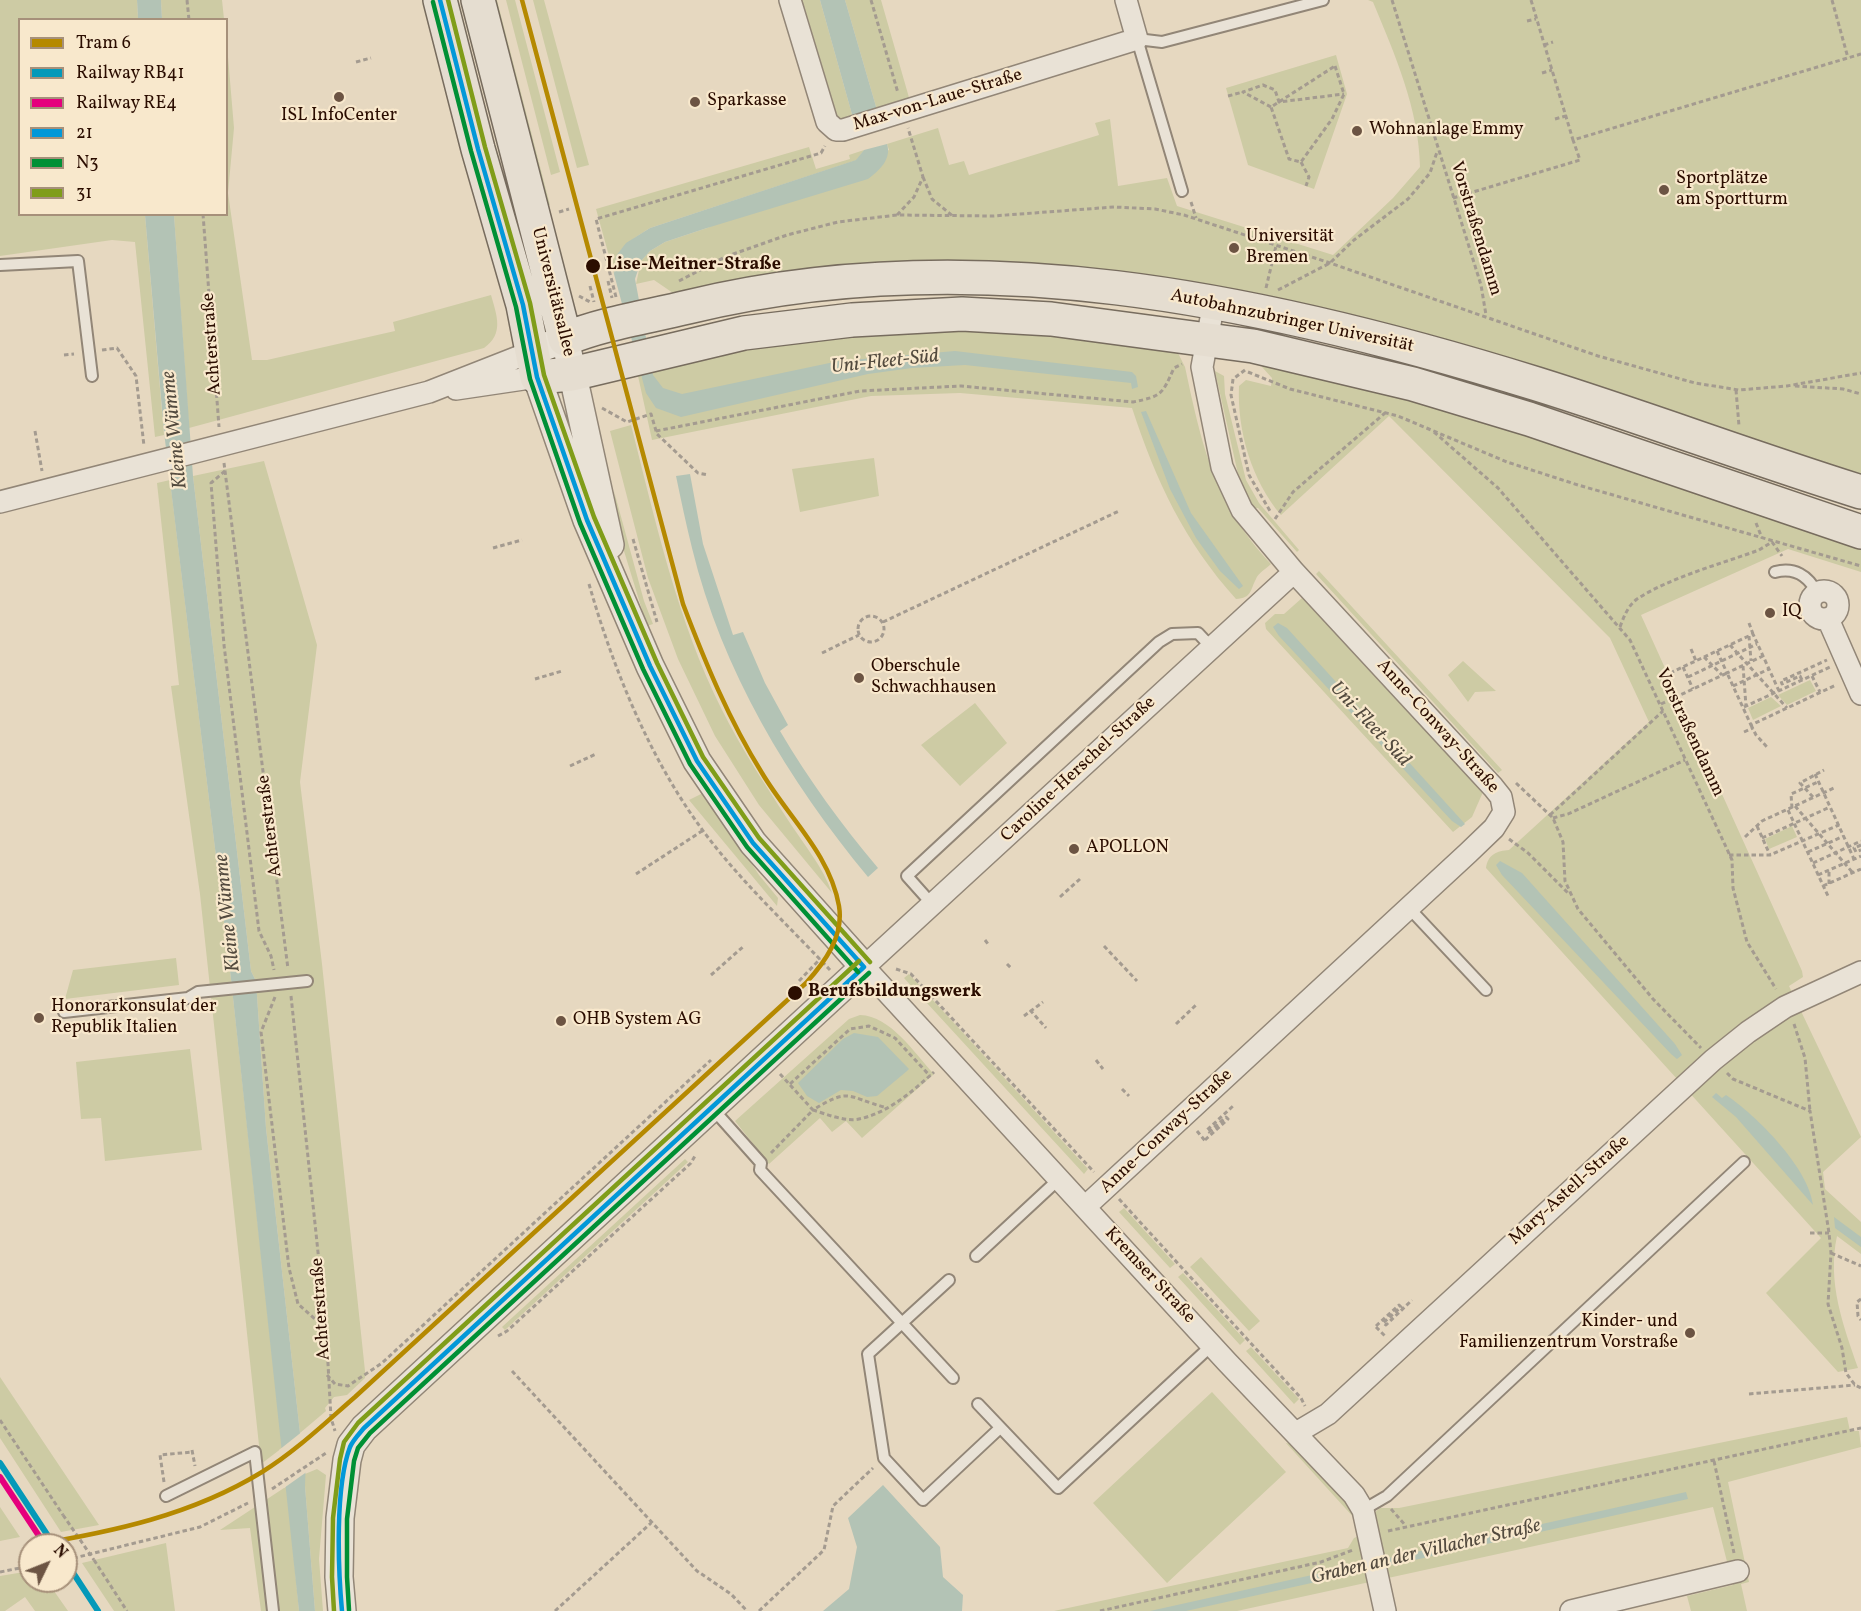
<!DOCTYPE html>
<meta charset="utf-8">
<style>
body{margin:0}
#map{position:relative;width:1861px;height:1611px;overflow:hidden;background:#e6d8c0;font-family:Vollkorn,serif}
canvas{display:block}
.legend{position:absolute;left:18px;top:18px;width:210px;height:198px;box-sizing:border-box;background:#f8e8cc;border:2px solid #a6907a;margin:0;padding:8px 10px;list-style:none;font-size:18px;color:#2b0d00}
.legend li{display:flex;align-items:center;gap:12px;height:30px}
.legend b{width:30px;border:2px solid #a6907a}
.north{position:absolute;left:18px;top:1533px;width:60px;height:60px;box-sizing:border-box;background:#f8e8cc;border:2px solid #a6907a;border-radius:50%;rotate:47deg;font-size:16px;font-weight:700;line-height:24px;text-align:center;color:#2b0d00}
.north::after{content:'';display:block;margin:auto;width:21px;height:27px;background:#6c5443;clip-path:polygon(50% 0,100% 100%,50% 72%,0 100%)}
</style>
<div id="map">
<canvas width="1861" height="1611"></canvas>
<ul class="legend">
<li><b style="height:8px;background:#b58900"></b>Tram 6</li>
<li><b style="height:8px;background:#0499b9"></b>Railway RB41</li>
<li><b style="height:8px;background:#e5007d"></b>Railway RE4</li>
<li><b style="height:8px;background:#0298d8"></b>21</li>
<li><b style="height:8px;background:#009035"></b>N3</li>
<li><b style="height:8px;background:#809d19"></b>31</li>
</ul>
<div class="north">N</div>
</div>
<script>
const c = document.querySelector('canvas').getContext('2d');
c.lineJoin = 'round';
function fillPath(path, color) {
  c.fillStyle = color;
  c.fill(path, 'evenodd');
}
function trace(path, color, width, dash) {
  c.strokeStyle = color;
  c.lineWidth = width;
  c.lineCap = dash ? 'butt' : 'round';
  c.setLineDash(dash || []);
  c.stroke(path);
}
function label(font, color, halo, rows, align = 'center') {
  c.font = font + ' Vollkorn,serif';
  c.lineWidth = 4.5;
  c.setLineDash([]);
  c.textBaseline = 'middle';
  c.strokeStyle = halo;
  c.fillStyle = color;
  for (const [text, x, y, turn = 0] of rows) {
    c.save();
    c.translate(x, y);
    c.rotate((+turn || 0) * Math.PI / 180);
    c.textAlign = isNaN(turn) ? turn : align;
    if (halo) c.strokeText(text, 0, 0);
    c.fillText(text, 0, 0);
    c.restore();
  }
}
fillPath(new Path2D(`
 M0,0H137L138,19L20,20V214L145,215L164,435L155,437L135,242L112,240L0,256Z
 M161,0H222L224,19H162Z
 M489,0H497L550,205L542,207Z
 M506,0H515L560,172L551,175Z
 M533,0H544L589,165L577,168Z
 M802,0H820L853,118L839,122Z
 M845,0H881L910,101L877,110Z
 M1368,0H1861V481L1070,269C931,255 809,261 673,293L654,280L636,284L641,261L650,251L665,242L707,228L889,150L887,144L938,128L949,165L964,161L969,175L1099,135L1095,123L1110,119L1118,186L1167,178L1177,206L1333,255L1393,198L1420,167C1419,109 1395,55 1373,2Z
 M227,45L234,128L228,193L252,360H267L395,331L393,322L491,295C497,316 504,334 484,348L189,428L174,215L226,214Z
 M1336,55L1347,94L1314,189L1248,165L1226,88Z
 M809,147L816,169L850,159L849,155L864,150L857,160L650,228C630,241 615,248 614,274L596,209Z
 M995,328L1178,353L1185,367C1202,446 1214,503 1271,564C1267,568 1258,573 1256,579C1250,590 1252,598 1236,599C1184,541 1156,481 1132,408L960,393L871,396L652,440L638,376C701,355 781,334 848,331C897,328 946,329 995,328Z
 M1261,361L1387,388L1861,544V572L1788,549L1641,615L1802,971L1803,977L1789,986L1861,1137L1823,1172L1825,1189L1861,1222V1254L1837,1236C1827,1282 1843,1325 1858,1368L1838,1372L1766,1293L1821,1238L1486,868C1488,854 1497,851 1509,850L1649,722L1610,638L1389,416L1281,515C1252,481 1237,431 1239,386L1246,380L1271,386L1272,378L1262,367Z
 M1215,371L1224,376L1225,394L1246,480L1259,503L1299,550L1297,552L1258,508H1252L1240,483Z
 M631,425C656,523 677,620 722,710C742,750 766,786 790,823C805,846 823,867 832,893L759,805L715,736L678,659L648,578L610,431Z
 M874,458L879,496L800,512L792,469Z
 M264,461L317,645L300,782L322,964L365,1371V1378L347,1395L334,1397L325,1408L326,1411L300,1433L266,1128L256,981L251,971L193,476Z
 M170,480L231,979L282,1445V1448L261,1464L200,894L171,686L179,685L157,483Z
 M614,491L644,601L653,624L647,626L620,538Z
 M1319,571L1502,770L1498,773L1316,574Z
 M1302,598L1483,792L1472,817L1453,832L1266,629L1265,623L1275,614H1284Z
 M1463,661L1496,691L1475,692L1468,702L1448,675Z
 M1810,680L1816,691L1787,705L1778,695Z
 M1771,697L1781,706L1753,720L1748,708Z
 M975,703L1007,743L960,786L921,745Z
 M705,792L759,875L778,898L777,906L689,800Z
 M1792,826L1797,837L1769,849L1765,839Z
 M176,958L179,985L65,999L73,970Z
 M909,974L1088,1169L1084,1174L904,978Z
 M860,1015C891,1016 914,1053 934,1074L862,1138L846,1121L832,1132L820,1118L769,1164L735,1121L849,1019Z
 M190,1049L202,1150L105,1161L101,1118L81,1119L76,1062Z
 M685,1159L688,1162L505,1330L502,1327Z
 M1124,1208L1175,1264L1170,1268L1119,1212Z
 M1201,1257L1260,1321L1249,1331L1190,1267Z
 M1183,1273L1245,1340L1240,1345L1178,1277Z
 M1251,1347L1299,1399L1294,1404L1246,1351Z
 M0,1377L8,1389L99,1525L61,1532L0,1438Z
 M1212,1392L1286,1472L1167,1583L1093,1503Z
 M1847,1417L1850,1431H1859L1861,1447L1728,1482L1749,1582L1741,1584L1747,1611H1691L1687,1596L1733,1585L1713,1507L1237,1611H1054L1348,1548L1354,1538L1376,1529L1374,1513L1380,1508H1399Z
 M1286,1443L1298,1445L1349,1502L1356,1520Z
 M317,1469L326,1475L319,1559L323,1611H315L305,1486V1474Z
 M287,1486L299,1611H261L250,1528L220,1530Z
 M0,1507L20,1537L0,1541Z
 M166,1543L175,1611H114L82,1563Z
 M30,1571V1581H47L68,1611H35L25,1597L5,1611H0V1576Z`), '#cdcba4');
fillPath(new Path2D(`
 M137,0H161L162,19H138Z
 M820,0H845L877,110L853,118Z
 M887,144C892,159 879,171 868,179L707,228L665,242L650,251L641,261L635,279L653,375L663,388L682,394L839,361L955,351L1132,372L1136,376L1138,387L1132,389L1131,383L965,365L912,368L868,374L681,417L656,408L646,393L614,274L616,256L626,243L650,228L856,160L864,150Z
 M145,215H174L193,476L251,971L256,981L266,1128L300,1433L306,1457L305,1486L315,1611H299L231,979L164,432Z
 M1146,411L1191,513L1243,586L1239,589L1220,571L1196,538L1170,489L1141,412Z
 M690,474L703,544L733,635L743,632L765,683L788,725L780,731C809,780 841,824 878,868L868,877C788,780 722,671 692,548C686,524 681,500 676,476Z
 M1278,623L1287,628L1465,824L1461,827L1452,821L1279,636L1273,627Z
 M1500,861L1522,873L1675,1044L1682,1055L1677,1059L1671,1054L1502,875L1496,865Z
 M854,1033L878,1037L909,1069L907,1071L877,1096L867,1097L853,1091L841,1090L819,1103L807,1096L798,1083L843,1039Z
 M1716,1093L1722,1098L1726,1095C1756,1115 1809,1168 1813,1205L1736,1117L1712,1097Z
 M1834,1217L1861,1237V1247L1835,1228Z
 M883,1485L940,1547L943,1577L963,1595L962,1611H823L849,1589L857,1547L848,1518Z
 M1686,1492L1688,1499L1186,1611H1150Z`), '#b3c3b5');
fillPath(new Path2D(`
 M303,1431L309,1457L308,1471L284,1488L279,1450Z`), '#e6d8c0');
const service = new Path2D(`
 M1182,191L1137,39L1162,42L1323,0
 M0,265L78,261L92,376
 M1775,572C1794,567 1808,575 1817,593
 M932,904L907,876L1159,642L1172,634L1198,633L1212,648
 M1409,908L1486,990
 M64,1012L188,998L198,992L307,981
 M712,1108L761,1163L760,1170L953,1378
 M976,1256L1059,1179
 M949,1280L868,1354L884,1458L923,1500L1000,1428
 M978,1404L1058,1488L1212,1345
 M166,1496L255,1452L273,1611
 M1363,1510L1387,1496L1744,1162`);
const minor = new Path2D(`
 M790,0L827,122L836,130H843L1137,39L1126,0
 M456,389L537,377
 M0,502L429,392L531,352
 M1294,572L864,967L1227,1362L1354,1495L1363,1510L1385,1611
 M1810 605a14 14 0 1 1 28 0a14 14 0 1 1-28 0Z
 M1828,619L1861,694
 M1085,1207L1468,853L1494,828L1504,812L1501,797L1493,787L1294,572L1242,510L1222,467L1202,367L1214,302
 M1296,1433L1328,1414L1713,1060L1748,1032L1785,1007L1861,972
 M1571,1611L1738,1571`);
const tertiary = new Path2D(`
 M531,352L565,339L610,545
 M342,1611L339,1577L340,1518L347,1460L351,1445L364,1428L864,967L753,843L697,761L650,666L587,520L537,377`);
const primary = new Path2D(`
 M440,0L478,149L523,305L537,377L572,374L744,333L852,320L962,314L1051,319L1253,346L1413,384L1529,419L1861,532
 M478,0L565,339C604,323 647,317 688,307C971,238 1264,299 1537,384C1646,418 1752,458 1861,492`);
trace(service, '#928677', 14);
trace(minor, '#928677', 24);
trace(tertiary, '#928677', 30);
trace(primary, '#776c5e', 36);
trace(new Path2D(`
 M187,0L189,20
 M871,0L898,93
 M1392,0L1481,285L1486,315
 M1531,0L1573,140L1861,54
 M1832,0L1848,58
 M1527,21L1536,19
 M1544,45L1553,42
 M356,62L371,58
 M1335,66L1344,94L1332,119L1301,162L1289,159L1271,107Z
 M1542,73L1552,70
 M1228,96L1243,92
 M1271,107L1243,92L1263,85L1275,90L1279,102L1344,94
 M1555,119L1566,116
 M1301,162L1309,177L1306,186
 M923,177L932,199L954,217
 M1453,198L1580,160L1573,140
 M1191,202L1196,218
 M559,212L569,209
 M203,214L219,427
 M897,215L914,197L923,177L908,128
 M608,281L612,298
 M679,281L725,257L787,235L838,222L897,215L993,216L1114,207L1155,209L1184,215L1330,263L1598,356L1695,383L1739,390L1787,386L1861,373
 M590,286L594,302
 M1266,288L1276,246
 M1278,290L1330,263L1354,240L1408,199L1430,173L1437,152
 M579,296L592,303
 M616,297L596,219L821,153L825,146
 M102,350L117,348L136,376L144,446
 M64,355L74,354
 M1245,370L1233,379L1231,395L1249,475L1270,511
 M1248,372L1290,389L1398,416L1507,462L1578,485L1861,566
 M1795,386L1843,389L1861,394
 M1736,390L1739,426
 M602,408L627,422L651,414L657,434L698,473L708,475
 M35,431L42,471
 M656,431L860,391L961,386L1133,402C1163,396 1162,394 1174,368L1182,364
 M1434,432L1498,488L1630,640L1732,860L1733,888L1747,942L1776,989
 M224,463L288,969
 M225,471L211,483L224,645L259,931L271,956L274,970
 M1275,519L1293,492L1385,413
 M1756,523L1762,538
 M633,539L657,622
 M493,548L522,540
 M589,584C613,668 649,757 701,828C738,879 787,924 830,970
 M858 629a13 13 0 1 1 26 0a13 13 0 1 1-26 0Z
 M883,622L1119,511
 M1749,623L1753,634
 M1620,627C1624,616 1628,606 1637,599C1671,577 1721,564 1759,550L1772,542L1782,556
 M1749,636L1751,661
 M1730,645L1787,708
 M1691,649L1696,661
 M1717,651L1727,673L1763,656
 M822,653L859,635
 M1704,657L1722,675
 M1743,666L1746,706
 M1683,667L1693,689
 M1670,673L1753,634L1779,691
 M1812,676L1820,692
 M1688,677L1757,644
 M535,679L562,671
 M1802,680L1800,676L1782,684L1781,681L1827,660
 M1733,686L1769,669
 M1661,704L1727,673L1751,725L1836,685
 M1744,707L1830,667
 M1751,725L1756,735L1767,747
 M1744,732L1753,728
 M570,766L596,754
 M1815,774L1854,859
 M1516,783L1553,818L1563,842L1565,881L1578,909L1653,999L1701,1048
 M1813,797L1800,783L1824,770
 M1795,806L1853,873
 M1792,808L1791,794L1818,782
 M1788,810L1828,896
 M1550,815L1663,711
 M1553,818L1568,814L1685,760
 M1757,826L1770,855
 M1745,837L1762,821L1834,788
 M1762,838L1830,807
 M1509,839L1528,853L1568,893
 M1861,845L1854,848L1856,852L1861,850
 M1808,852L1844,836
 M1729,855H1770L1839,825
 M1813,863L1861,841
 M636,874L702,831
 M1818,875L1861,856
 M1829,884V871
 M1823,886L1861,869
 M1060,897L1080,879
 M985,940L988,944
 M1104,946L1137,981
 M1007,964L1011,968
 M896,969L911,974L1094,1172
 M711,975L744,946
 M799,981L820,959
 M291,996L326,1328L331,1418L335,1431
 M275,997L261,1032L289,1268L298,1304L324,1327
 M1030,1010L1046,1028
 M1024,1016L1043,1002
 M1176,1024L1196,1005
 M1794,1024L1805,1058L1810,1111
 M1096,1060L1103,1069
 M1727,1073L1733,1079L1810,1111L1829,1233L1831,1253L1828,1304L1842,1348L1846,1373L1855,1385L1861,1388
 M780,1074L813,1110C850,1087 847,1097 884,1107
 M790,1084L850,1029L869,1026L895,1038L930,1076
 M1122,1089L1129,1096
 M1197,1131L1206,1142
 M1205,1140L1228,1119L1226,1117L1209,1132L1207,1130L1233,1106
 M771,1153L813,1110C826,1114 845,1122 859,1119C888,1113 913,1091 934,1072
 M1119,1199L1301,1398L1305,1406
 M1810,1233H1829
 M1831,1253L1861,1266
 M1861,1299L1857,1302L1858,1316L1861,1320
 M1376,1326L1399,1305L1401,1307L1383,1323L1386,1325L1412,1300
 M1376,1327L1386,1337
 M498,1336L507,1331L691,1163L696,1154
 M512,1371L697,1571L731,1594L747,1611
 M327,1375L335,1384L348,1386L382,1363L711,1060
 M1749,1394L1855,1385
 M0,1420L63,1515
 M192,1450L195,1466
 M1714,1461L1734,1553
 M164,1482L160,1455L192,1452
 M272,1489L326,1453
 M1391,1509L1406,1526
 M1388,1531L1861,1428
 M66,1560L200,1527L248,1503
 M94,1560L127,1611
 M0,1572L30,1566
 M555,1611L651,1523
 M759,1611L824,1550L833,1506L873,1468
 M1100,1611L1321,1562L1353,1550`), '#a49b90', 3, [4.5, 3]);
trace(service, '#e9e2d6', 10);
trace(minor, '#e9e2d6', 21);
trace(tertiary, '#e9e2d6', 27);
trace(primary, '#e5ddd0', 33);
trace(new Path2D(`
 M63,1515L94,1560`), '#a49b90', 3, [4.5, 3]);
trace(new Path2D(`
 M440,0L478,149L523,305L537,377L587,520L650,666L697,761L753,843L864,967
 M342,1611C338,1568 335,1487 350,1447C353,1440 359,1434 364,1428L864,967`), '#0298d8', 4.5);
trace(new Path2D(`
 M433,2L471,151L516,307L530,379L580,523L643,669L690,764L747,847L858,972
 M349,1610L347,1577V1519L354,1461L358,1448L370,1433L869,973`), '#009035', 4.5);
trace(new Path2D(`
 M448,0L485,147L530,303L544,375L594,517L657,663L703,757L759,838L870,962
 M334,1611L332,1577L333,1518L340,1459L344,1442L358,1423L859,961`), '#809d19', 4.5);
trace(new Path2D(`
 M0,1463L54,1545
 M66,1562L98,1611`), '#0499b9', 6);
trace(new Path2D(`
 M0,1477L45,1545`), '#e5007d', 6);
trace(new Path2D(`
 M32,1545C112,1532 192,1515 262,1472C296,1451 325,1423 355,1397L806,983C825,962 844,936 839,906C830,854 788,817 762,773C729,720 705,662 683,604L522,0`), '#b58900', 4.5);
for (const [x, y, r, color] of [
 [339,97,6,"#6c5443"],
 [695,102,6,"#6c5443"],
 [1357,131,6,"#6c5443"],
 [1664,190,6,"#6c5443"],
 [1234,248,6,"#6c5443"],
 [593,266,8,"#2b0d00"],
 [1770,613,6,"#6c5443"],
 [859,678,6,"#6c5443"],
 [1074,849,6,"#6c5443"],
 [795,993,8,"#2b0d00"],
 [39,1018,6,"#6c5443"],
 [561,1021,6,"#6c5443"],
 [1690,1333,6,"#6c5443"]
]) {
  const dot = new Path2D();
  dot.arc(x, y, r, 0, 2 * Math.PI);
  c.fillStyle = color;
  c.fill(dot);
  trace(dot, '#f8e8cc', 2);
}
label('18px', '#2b0d00', '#f8e8cc', [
 ["Max-von-Laue-Straße",938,101,-17],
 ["Vorstraßendamm",1475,229,73],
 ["Universitätsallee",552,292,76],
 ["Autobahnzubringer Universität",1292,322,12],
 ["Achterstraße",213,344,-94],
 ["Anne-Conway-Straße",1437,727,48],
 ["Vorstraßendamm",1689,733,65],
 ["Caroline-Herschel-Straße",1079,770,-43],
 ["Achterstraße",271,826,-97],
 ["Anne-Conway-Straße",1167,1132,-43],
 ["Mary-Astell-Straße",1570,1191,-42],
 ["Kremser Straße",1149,1276,47],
 ["Achterstraße",322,1309,-94]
]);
label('18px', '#2b0d00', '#f8e8cc', [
 ["Sparkasse",707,102],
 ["ISL InfoCenter",339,117,"center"],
 ["Wohnanlage Emmy",1369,131],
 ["Sportplätze",1676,180],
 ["am Sportturm",1676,201],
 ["Universität",1246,238],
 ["Bremen",1246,259],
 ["IQ",1782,613],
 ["Oberschule",871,668],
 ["Schwachhausen",871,689],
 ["APOLLON",1086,849],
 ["Honorarkonsulat der",51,1008],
 ["Republik Italien",51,1029],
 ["OHB System AG",573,1021],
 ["Kinder- und",1678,1323,"right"],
 ["Familienzentrum Vorstraße",1678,1344,"right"]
], 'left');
label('bold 18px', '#2b0d00', '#f8e8cc', [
 ["Lise-Meitner-Straße",606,266],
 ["Berufsbildungswerk",808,993]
], 'left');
label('italic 20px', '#534a3e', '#f8e8cc', [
 ["Uni-Fleet-Süd",885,363,-6],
 ["Kleine Wümme",176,430,-96],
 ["Uni-Fleet-Süd",1369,725,47],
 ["Kleine Wümme",229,913,-96],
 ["Graben an der Villacher Straße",1426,1553,-13]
]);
</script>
